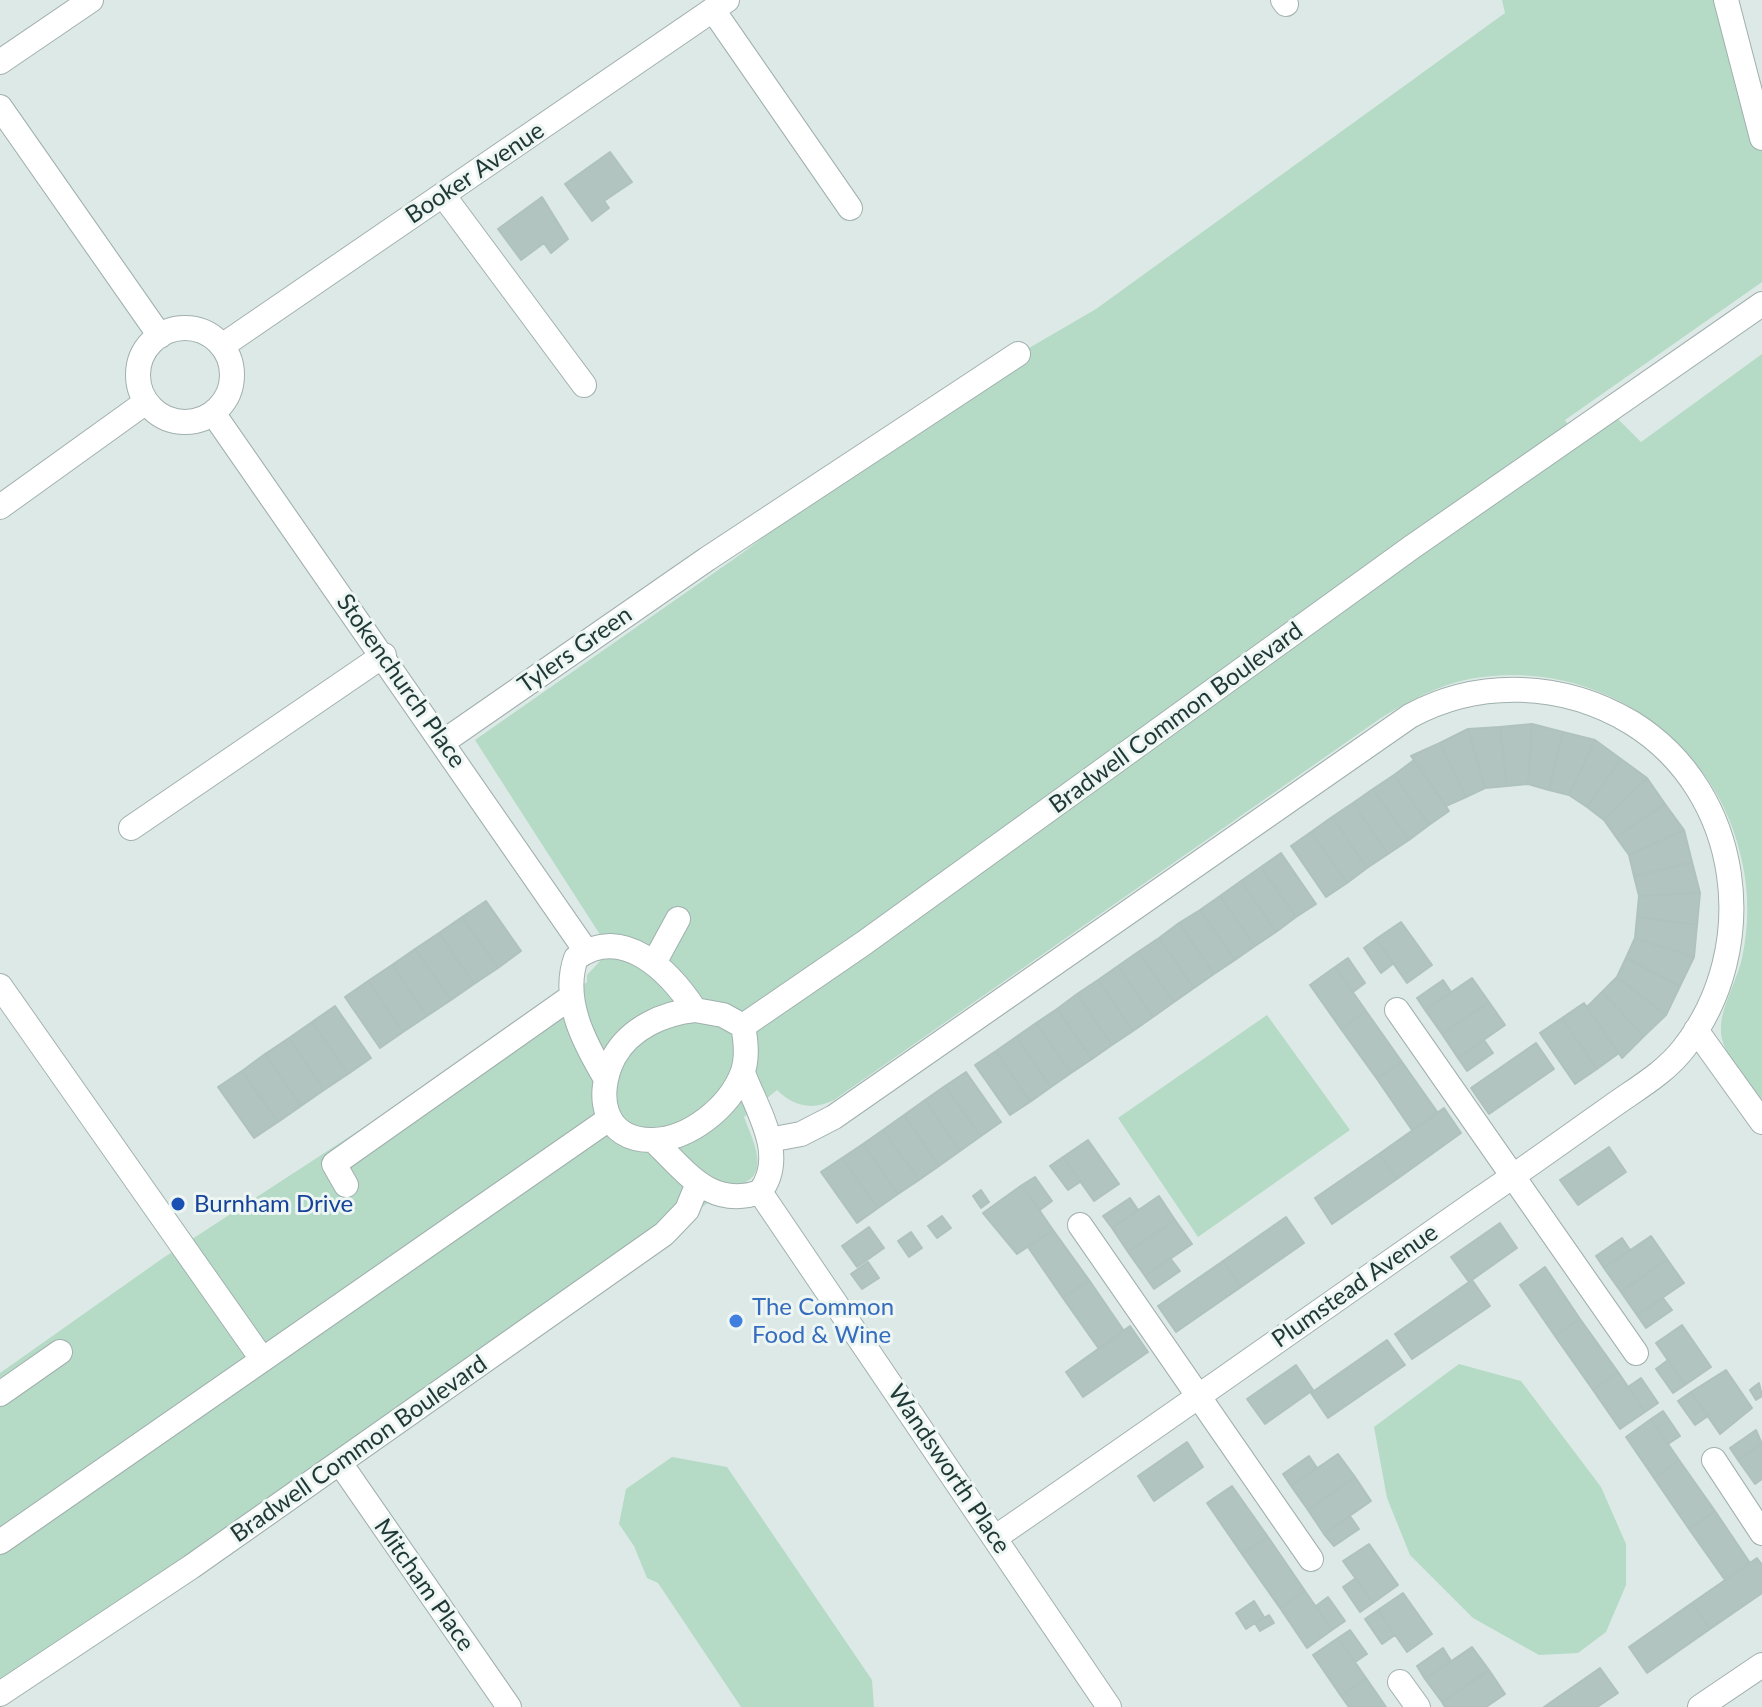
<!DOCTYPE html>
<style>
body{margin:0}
canvas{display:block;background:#dde9e6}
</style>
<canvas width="1762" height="1707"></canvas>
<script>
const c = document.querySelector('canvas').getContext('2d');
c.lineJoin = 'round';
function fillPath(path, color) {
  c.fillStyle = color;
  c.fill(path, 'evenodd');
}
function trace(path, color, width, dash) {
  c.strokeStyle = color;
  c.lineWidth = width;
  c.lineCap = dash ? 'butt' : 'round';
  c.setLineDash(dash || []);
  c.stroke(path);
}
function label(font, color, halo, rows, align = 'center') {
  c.font = font + ' Lato,sans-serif';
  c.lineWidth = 6;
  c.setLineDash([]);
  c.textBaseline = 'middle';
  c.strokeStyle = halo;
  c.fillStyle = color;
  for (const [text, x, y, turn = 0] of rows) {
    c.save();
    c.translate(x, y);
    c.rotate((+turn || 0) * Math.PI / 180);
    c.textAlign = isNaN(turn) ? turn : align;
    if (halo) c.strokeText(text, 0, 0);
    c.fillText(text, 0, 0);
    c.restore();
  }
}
fillPath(new Path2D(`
 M1502,0H1729L1762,126V282L1565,420L1574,433L1609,410L1641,442L1762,354V1100C1750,1082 1727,1060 1722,1039C1716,1013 1737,983 1742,958C1749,926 1749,893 1742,861C1716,733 1584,650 1457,682C1429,690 1405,703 1381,718L834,1100C812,1111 793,1106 777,1090L744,1117C753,1141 774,1180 734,1185L0,1690V1373L163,1258L587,982V975L601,960L615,958L475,740L741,554L974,380L1096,309L1505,13Z
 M1267,1015L1350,1130L1198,1237L1118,1118Z
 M1459,1364L1521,1381L1601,1487L1626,1544V1585L1606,1632L1578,1653L1539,1655L1473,1618L1410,1555L1387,1498L1374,1427Z
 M672,1457L727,1467L872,1680L874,1707H741L658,1583L647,1578L634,1546L619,1524L626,1489Z`), '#b5dbc6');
const building = new Path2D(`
 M610,152L632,182L604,201L609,208L592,221L565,184Z
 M542,197L568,239L551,253L544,243L521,260L498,229Z
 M1532,724L1563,732L1549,790L1528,784Z
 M1532,724L1528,784L1507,786L1500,727Z
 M1500,727L1507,786L1485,788L1468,729Z
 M1468,729L1485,788L1466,797L1440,743Z
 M1563,732L1595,740L1569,795L1549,790Z
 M1595,740L1621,759L1587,807L1569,795Z
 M1440,743L1466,797L1446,806L1411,756Z
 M1621,759L1647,778L1604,820L1587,807Z
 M1414,760L1449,811L1429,825L1394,775Z
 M1394,775L1429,825L1409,840L1373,789Z
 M1647,778L1665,804L1616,837L1604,820Z
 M1373,789L1409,840L1388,854L1353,803Z
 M1353,803L1388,854L1367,868L1332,817Z
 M1665,804L1684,830L1629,855L1616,837Z
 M1332,817L1367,868L1347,883L1311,832Z
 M1684,830L1692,862L1634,876L1629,855Z
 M1311,832L1347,883L1326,897L1291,846Z
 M1281,853L1316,904L1296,917L1261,867Z
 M1692,862L1700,893L1639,896L1634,876Z
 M1261,867L1296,917L1276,932L1241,881Z
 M1241,881L1276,932L1255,946L1220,896Z
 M1700,893L1697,925L1637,917L1639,896Z
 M1220,896L1255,946L1235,960L1200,910Z
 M486,901L521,951L498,968L462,917Z
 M1200,910L1235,960L1214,974L1179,923Z
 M462,917L498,968L474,984L439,933Z
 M1637,917L1697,925L1694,957L1635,938Z
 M1401,922L1432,965L1407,983L1376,939Z
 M1179,923L1214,974L1194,988L1159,938Z
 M439,933L474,984L451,1000L415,949Z
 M1159,938L1194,988L1174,1002L1138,952Z
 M1635,938L1694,957L1680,986L1626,958Z
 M1376,939L1394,963L1381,973L1364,948Z
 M415,949L451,1000L427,1016L392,965Z
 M1138,952L1174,1002L1153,1017L1118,966Z
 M1348,958L1365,983L1353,992L1335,967Z
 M1626,958L1680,986L1666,1015L1617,977Z
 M392,965L427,1016L403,1032L368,981Z
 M1118,966L1153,1017L1133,1031L1098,980Z
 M1335,967L1366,1011L1341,1029L1310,985Z
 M1617,977L1666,1015L1644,1036L1602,992Z
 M1472,978L1489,1002L1442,1034L1425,1010Z
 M1098,980L1133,1031L1112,1045L1077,994Z
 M1443,980L1451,992L1425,1010L1417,998Z
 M368,981L403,1032L380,1048L345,997Z
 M1602,992L1644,1036L1622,1058L1587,1007Z
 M1077,994L1112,1045L1092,1059L1057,1009Z
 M1489,1002L1505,1025L1458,1058L1442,1034Z
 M1584,1003L1619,1053L1597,1069L1562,1018Z
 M335,1006L371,1058L348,1074L312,1022Z
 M1057,1009L1092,1059L1071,1073L1036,1023Z
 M1366,1011L1402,1062L1377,1079L1341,1029Z
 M1562,1018L1597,1069L1575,1084L1540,1033Z
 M312,1022L348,1074L324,1090L289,1038Z
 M1036,1023L1071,1073L1051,1087L1016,1037Z
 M1016,1037L1051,1087L1030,1102L996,1051Z
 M289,1038L324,1090L301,1106L265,1054Z
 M1484,1040L1493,1053L1467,1071L1458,1058Z
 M1536,1043L1554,1069L1489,1114L1471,1088Z
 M996,1051L1030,1102L1010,1115L975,1065Z
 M265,1054L301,1106L278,1122L242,1071Z
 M1402,1062L1438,1113L1412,1130L1377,1079Z
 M242,1071L278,1122L254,1138L218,1087Z
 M966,1072L1001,1122L981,1136L945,1086Z
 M945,1086L981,1136L960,1151L925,1100Z
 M925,1100L960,1151L939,1166L904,1115Z
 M1444,1108L1461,1133L1397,1179L1379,1154Z
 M904,1115L939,1166L919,1180L883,1130Z
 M883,1130L919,1180L898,1194L863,1144Z
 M1088,1140L1119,1184L1094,1201L1063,1157Z
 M863,1144L898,1194L878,1208L842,1158Z
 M1609,1147L1626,1172L1578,1205L1560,1180Z
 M1379,1154L1397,1179L1332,1224L1315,1198Z
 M1063,1157L1080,1182L1068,1190L1050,1166Z
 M842,1158L878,1208L857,1223L821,1172Z
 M1035,1177L1052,1201L1040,1210L1022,1185Z
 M1022,1185L1053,1230L1017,1254L983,1213Z
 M981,1190L989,1202L981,1208L973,1196Z
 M1159,1196L1175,1220L1128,1252L1112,1228Z
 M1130,1198L1138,1210L1112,1228L1103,1216Z
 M942,1216L951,1228L937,1238L928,1226Z
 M1286,1217L1304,1243L1241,1287L1223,1261Z
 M1175,1220L1192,1244L1145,1276L1128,1252Z
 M1500,1223L1517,1248L1469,1282L1451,1257Z
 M869,1227L884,1248L857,1267L842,1246Z
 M1053,1230L1089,1280L1063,1298L1028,1247Z
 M911,1232L922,1248L909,1257L898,1241Z
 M1651,1236L1667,1259L1621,1292L1604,1268Z
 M1622,1238L1630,1250L1604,1268L1596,1256Z
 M1170,1258L1180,1271L1154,1289L1145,1276Z
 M1667,1259L1684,1283L1637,1315L1621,1292Z
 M1223,1261L1241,1287L1176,1332L1158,1306Z
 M868,1262L879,1278L862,1289L851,1274Z
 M1545,1267L1580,1319L1555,1336L1520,1285Z
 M1089,1280L1124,1331L1099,1349L1063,1298Z
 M1472,1280L1490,1306L1412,1359L1395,1334Z
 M1663,1298L1672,1310L1646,1328L1637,1315Z
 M1580,1319L1618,1372L1593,1390L1555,1336Z
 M1682,1325L1711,1367L1685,1385L1656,1343Z
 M1130,1326L1148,1352L1083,1397L1066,1372Z
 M1387,1340L1405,1365L1328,1418L1311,1393Z
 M1668,1360L1685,1385L1673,1393L1656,1369Z
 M1296,1365L1313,1390L1265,1424L1247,1399Z
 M1726,1370L1752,1408L1720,1434L1691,1392Z
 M1618,1372L1645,1412L1620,1429L1593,1390Z
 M1641,1378L1658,1403L1645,1412L1628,1387Z
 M1759,1383L1762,1396L1756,1400L1750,1390Z
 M1691,1392L1708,1416L1695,1425L1678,1401Z
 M1663,1411L1680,1436L1668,1444L1651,1419Z
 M1651,1419L1679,1460L1654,1478L1626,1437Z
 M1756,1430L1762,1444L1738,1460L1730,1448Z
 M1187,1442L1203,1467L1154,1501L1138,1476Z
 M1762,1444V1479L1755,1484L1738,1460Z
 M1338,1454L1355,1477L1308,1510L1291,1486Z
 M1309,1456L1317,1468L1291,1486L1283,1474Z
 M1679,1460L1715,1511L1689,1529L1654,1478Z
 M1355,1477L1371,1501L1324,1534L1308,1510Z
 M1232,1486L1268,1537L1242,1554L1207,1503Z
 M1715,1511L1750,1563L1725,1580L1689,1529Z
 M1350,1516L1359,1529L1334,1546L1324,1534Z
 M1268,1537L1305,1591L1280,1608L1242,1554Z
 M1369,1544L1398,1585L1373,1603L1343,1561Z
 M1757,1558L1762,1565V1593L1710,1629L1692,1603Z
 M1356,1578L1373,1603L1360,1612L1343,1587Z
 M1305,1591L1332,1630L1307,1648L1280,1608Z
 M1403,1593L1432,1634L1407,1652L1378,1610Z
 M1328,1597L1345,1621L1332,1630L1316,1606Z
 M1254,1601L1264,1617L1246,1629L1236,1613Z
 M1692,1603L1710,1629L1647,1673L1629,1647Z
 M1378,1610L1395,1635L1382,1644L1365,1619Z
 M1269,1615L1274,1623L1260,1631L1255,1623Z
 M1350,1630L1367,1654L1355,1662L1338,1638Z
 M1338,1638L1366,1678L1341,1696L1313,1655Z
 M1472,1647L1489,1670L1442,1702L1425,1679Z
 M1443,1648L1451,1661L1425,1679L1417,1666Z
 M1600,1668L1618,1693L1597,1707H1544Z
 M1489,1670L1505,1694L1486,1707H1445L1442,1702Z
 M1366,1678L1386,1707H1349L1341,1696Z`);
fillPath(building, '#b2c4bf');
trace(building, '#afc2be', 2);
const minor = new Path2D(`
 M1283,0L1286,4
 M1726,0L1762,138
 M713,10L850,208
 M0,62L91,0
 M0,107L160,336
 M443,195L584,385
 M138 375a47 47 0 1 1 94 0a47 47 0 1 1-94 0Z
 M222,346L727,0
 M213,413L586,951
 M0,507L146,402
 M443,742L707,559L1018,354
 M131,828L384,655
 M654,963L678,919
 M0,986L262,1359
 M695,1010L723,1015L743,1026C746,1041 748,1059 742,1074C729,1107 690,1139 653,1140C602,1141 595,1094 614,1057C630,1028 664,1013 695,1010Z
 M1397,1010L1636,1353
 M743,1026L864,943L1412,547L1762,304
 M1696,1030L1762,1122
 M606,1079C585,1044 561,1000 576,958C623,923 670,972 695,1010
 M653,1140C687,1172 710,1209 760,1192C788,1156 757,1110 743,1073
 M769,1140L801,1134L834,1117L1410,716C1480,678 1564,682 1632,723C1743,792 1762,948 1684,1048C1665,1073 1636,1089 1611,1107C1567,1138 1524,1169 1480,1199C1318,1312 1158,1426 996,1537
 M346,1185L334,1164L571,997
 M760,1192L1109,1707
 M1080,1225L1311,1559
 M0,1394L60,1352
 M1714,1460L1762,1533
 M340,1463L509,1707
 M0,1542L609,1119
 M1400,1682L1418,1707
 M0,1694L191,1567L664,1234L687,1210L698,1183
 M1700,1707L1762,1665`);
trace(minor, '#a0b0ae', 26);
trace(minor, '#fff', 24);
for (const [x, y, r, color] of [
 [178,1204,8,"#1a4fb4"],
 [736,1321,8,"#3f7fe0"]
]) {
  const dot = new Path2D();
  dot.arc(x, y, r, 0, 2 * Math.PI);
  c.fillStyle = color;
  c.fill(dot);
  trace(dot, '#edf6f3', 3);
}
label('24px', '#1f3836', '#edf6f3', [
 ["Booker Avenue",475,173,-34],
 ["Tylers Green",575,650,-35],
 ["Stokenchurch Place",401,681,55],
 ["Bradwell Common Boulevard",1176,718,-36],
 ["Plumstead Avenue",1355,1286,-35],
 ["Bradwell Common Boulevard",359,1449,-35],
 ["Wandsworth Place",949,1469,56],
 ["Mitcham Place",424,1585,55]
]);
label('24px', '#164399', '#edf6f3', [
 ["Burnham Drive",194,1204]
], 'left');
label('24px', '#366cbe', '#edf6f3', [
 ["The Common",752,1307],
 ["Food & Wine",752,1335]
], 'left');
</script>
